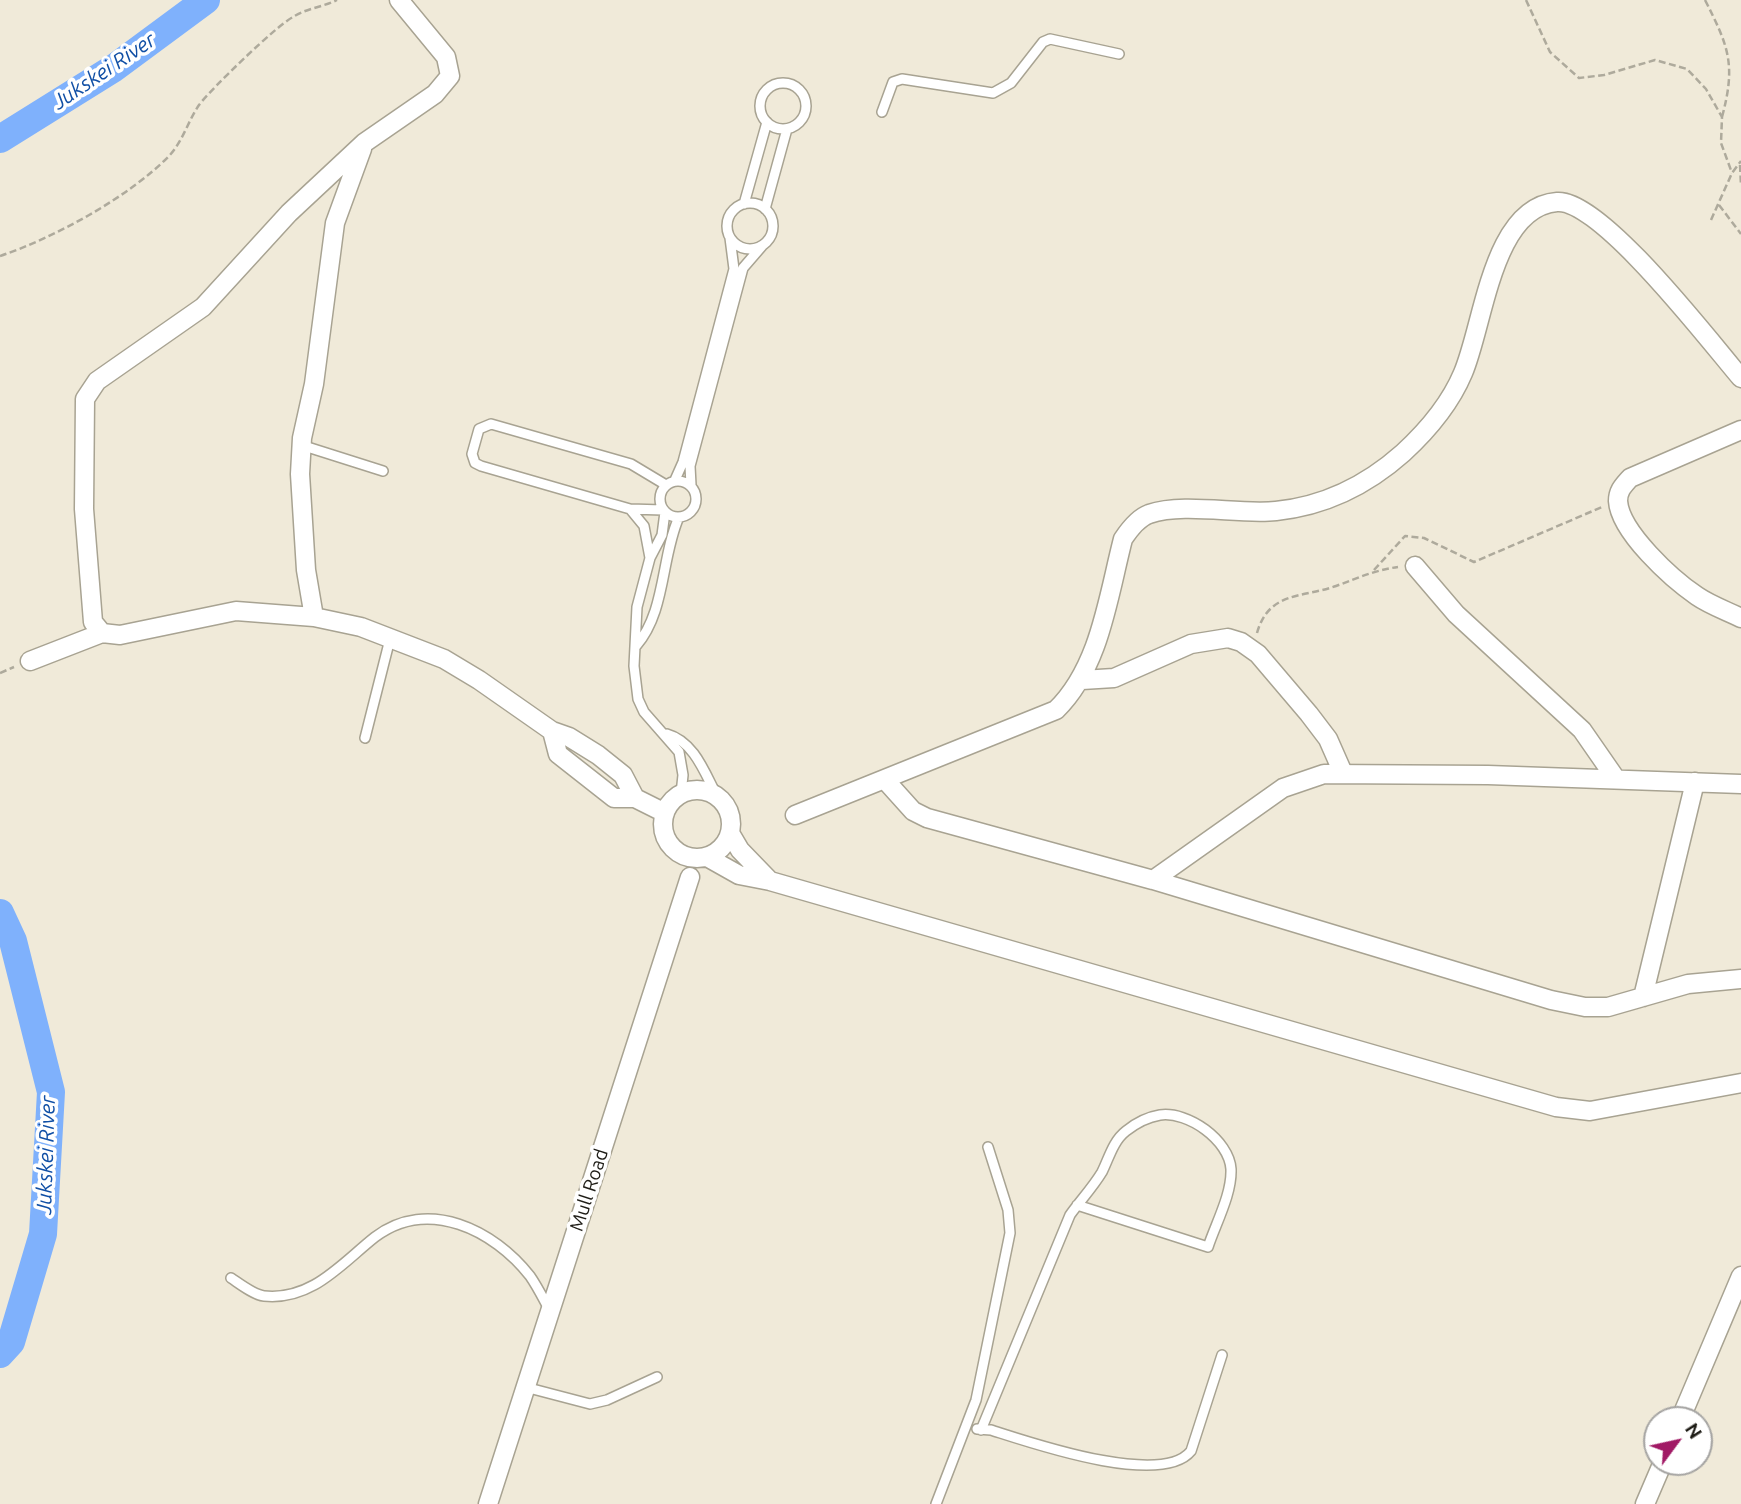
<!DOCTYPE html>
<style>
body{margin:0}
#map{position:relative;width:1741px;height:1504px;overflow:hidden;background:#f0ead9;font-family:Ubuntu,sans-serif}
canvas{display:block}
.north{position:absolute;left:1643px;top:1406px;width:70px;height:70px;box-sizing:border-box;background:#fff;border:2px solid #a5a4a2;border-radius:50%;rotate:57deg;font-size:19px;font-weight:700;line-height:28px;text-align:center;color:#1e1c16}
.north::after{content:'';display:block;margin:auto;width:24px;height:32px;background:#a11965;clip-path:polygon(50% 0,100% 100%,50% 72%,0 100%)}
</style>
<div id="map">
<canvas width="1741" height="1504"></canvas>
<div class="north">N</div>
</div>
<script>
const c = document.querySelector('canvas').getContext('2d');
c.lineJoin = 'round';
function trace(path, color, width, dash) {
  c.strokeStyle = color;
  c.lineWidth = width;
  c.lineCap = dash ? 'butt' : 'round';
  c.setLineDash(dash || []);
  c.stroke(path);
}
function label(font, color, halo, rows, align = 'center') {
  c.font = font + ' Ubuntu,sans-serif';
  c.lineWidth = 7;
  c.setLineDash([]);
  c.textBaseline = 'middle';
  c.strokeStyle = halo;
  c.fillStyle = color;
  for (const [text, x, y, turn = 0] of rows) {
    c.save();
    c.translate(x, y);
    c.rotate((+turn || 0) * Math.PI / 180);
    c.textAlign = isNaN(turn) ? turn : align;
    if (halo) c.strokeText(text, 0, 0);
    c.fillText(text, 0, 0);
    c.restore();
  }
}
trace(new Path2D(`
 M0,139L114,68L206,0
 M0,913L13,941L51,1092L43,1234L11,1342L0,1354`), '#7fb1fc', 28);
const service = new Path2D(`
 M760 106a23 23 0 1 1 46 0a23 23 0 1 1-46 0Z
 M882,112L893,82L902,79L993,93L1011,83L1043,42L1050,39L1119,54
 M727 226a23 23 0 1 1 46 0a23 23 0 1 1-46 0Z
 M744,204L767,122
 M765,209L787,129
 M301,445L383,471
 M675,480L683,462L734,269L730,238
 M660 499a18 18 0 1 1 36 0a18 18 0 1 1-36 0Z
 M691,485L690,466L743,268L762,246
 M630,509L663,510
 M665,512L662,535L650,558L637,607L634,666L638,699L644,712L679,752L683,775L681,794
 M650,558L644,526L630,509L481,466L475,463L472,454L479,429L491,424L631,464L666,485
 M636,646C666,612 661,557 679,517
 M667,734C695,742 705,774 718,798
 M365,738L390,639
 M231,1278C240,1284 254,1295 264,1296C312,1301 342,1263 375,1237C428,1197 494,1230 530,1276C537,1286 543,1298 549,1309
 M525,1387L590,1404L607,1400L657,1377
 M977,1429L991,1430C1029,1442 1161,1488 1191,1451L1222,1355
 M981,1430L1070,1215C1080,1201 1093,1187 1102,1172C1109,1158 1113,1141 1126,1131C1136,1123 1148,1117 1160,1115C1188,1111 1229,1140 1231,1169C1232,1194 1216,1223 1208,1247L1077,1205
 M936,1504L976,1400L1010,1233L1008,1210L988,1147`);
const minor = new Path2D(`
 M399,0L446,57L450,76L435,94L364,143L289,213L203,307L97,381L85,399L84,509L93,622L102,633L120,635L236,611L314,617L361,627L444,659L479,680L552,731L569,737L598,755L623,775L635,798
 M1741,430L1630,478C1624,485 1618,490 1618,501C1620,532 1672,579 1697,596C1710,605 1727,611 1741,618
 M1415,566L1456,614L1582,730L1616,779
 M314,617L306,570L300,474L302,438L314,384L335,223L362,149
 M30,661L102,633
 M1082,680L1114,678L1191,644L1228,638L1241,642L1258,654L1309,714L1328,739L1343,773
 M552,731L558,754L614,798H635L665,813
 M886,781L913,811L927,818L1153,880L1551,1000L1585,1007H1608L1688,984L1741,979
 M663 824a34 34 0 1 1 68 0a34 34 0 1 1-68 0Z
 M795,815L1056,710C1100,667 1108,597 1123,539C1129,530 1138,518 1149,514C1185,502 1238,515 1276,511C1325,506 1367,485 1403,453C1428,430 1450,404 1463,373C1484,324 1492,207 1557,202C1600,198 1711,343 1741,378
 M730,833L740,850L770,881
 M707,857L739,875L770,881L1556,1107L1590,1111L1741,1083
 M1153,880L1283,788L1324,774L1488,775L1741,784
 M1643,997L1695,782
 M1680,1420L1741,1276
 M488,1504L690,877
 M1645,1504L1663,1462`);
trace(service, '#a8a392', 12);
trace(minor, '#a8a392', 21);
trace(new Path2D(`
 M1526,0L1550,52L1579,78L1604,75L1655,60L1687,69L1706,89L1722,117L1721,143L1732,173
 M1705,0C1729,47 1736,65 1722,117
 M1740,165L1741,186
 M1719,205L1741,234
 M1711,220L1732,173L1741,161
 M0,256C54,238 129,197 169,156C183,141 188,121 199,105C210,90 277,25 293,17C307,8 323,7 337,0
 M1374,570L1405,536L1424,538L1474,562L1602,507
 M1257,633C1269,591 1302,598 1336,586C1358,578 1375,570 1398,567
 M0,673L14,667`), '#aeaa9c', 2.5, [7, 3.5]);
trace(service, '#fff', 9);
trace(minor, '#fff', 18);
label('19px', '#1e1c16', '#fff', [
 ["Mull Road",589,1190,-72]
]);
label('italic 21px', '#104fa5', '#fff', [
 ["Jukskei River",104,71,-34],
 ["Jukskei River",46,1155,-88]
]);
</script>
